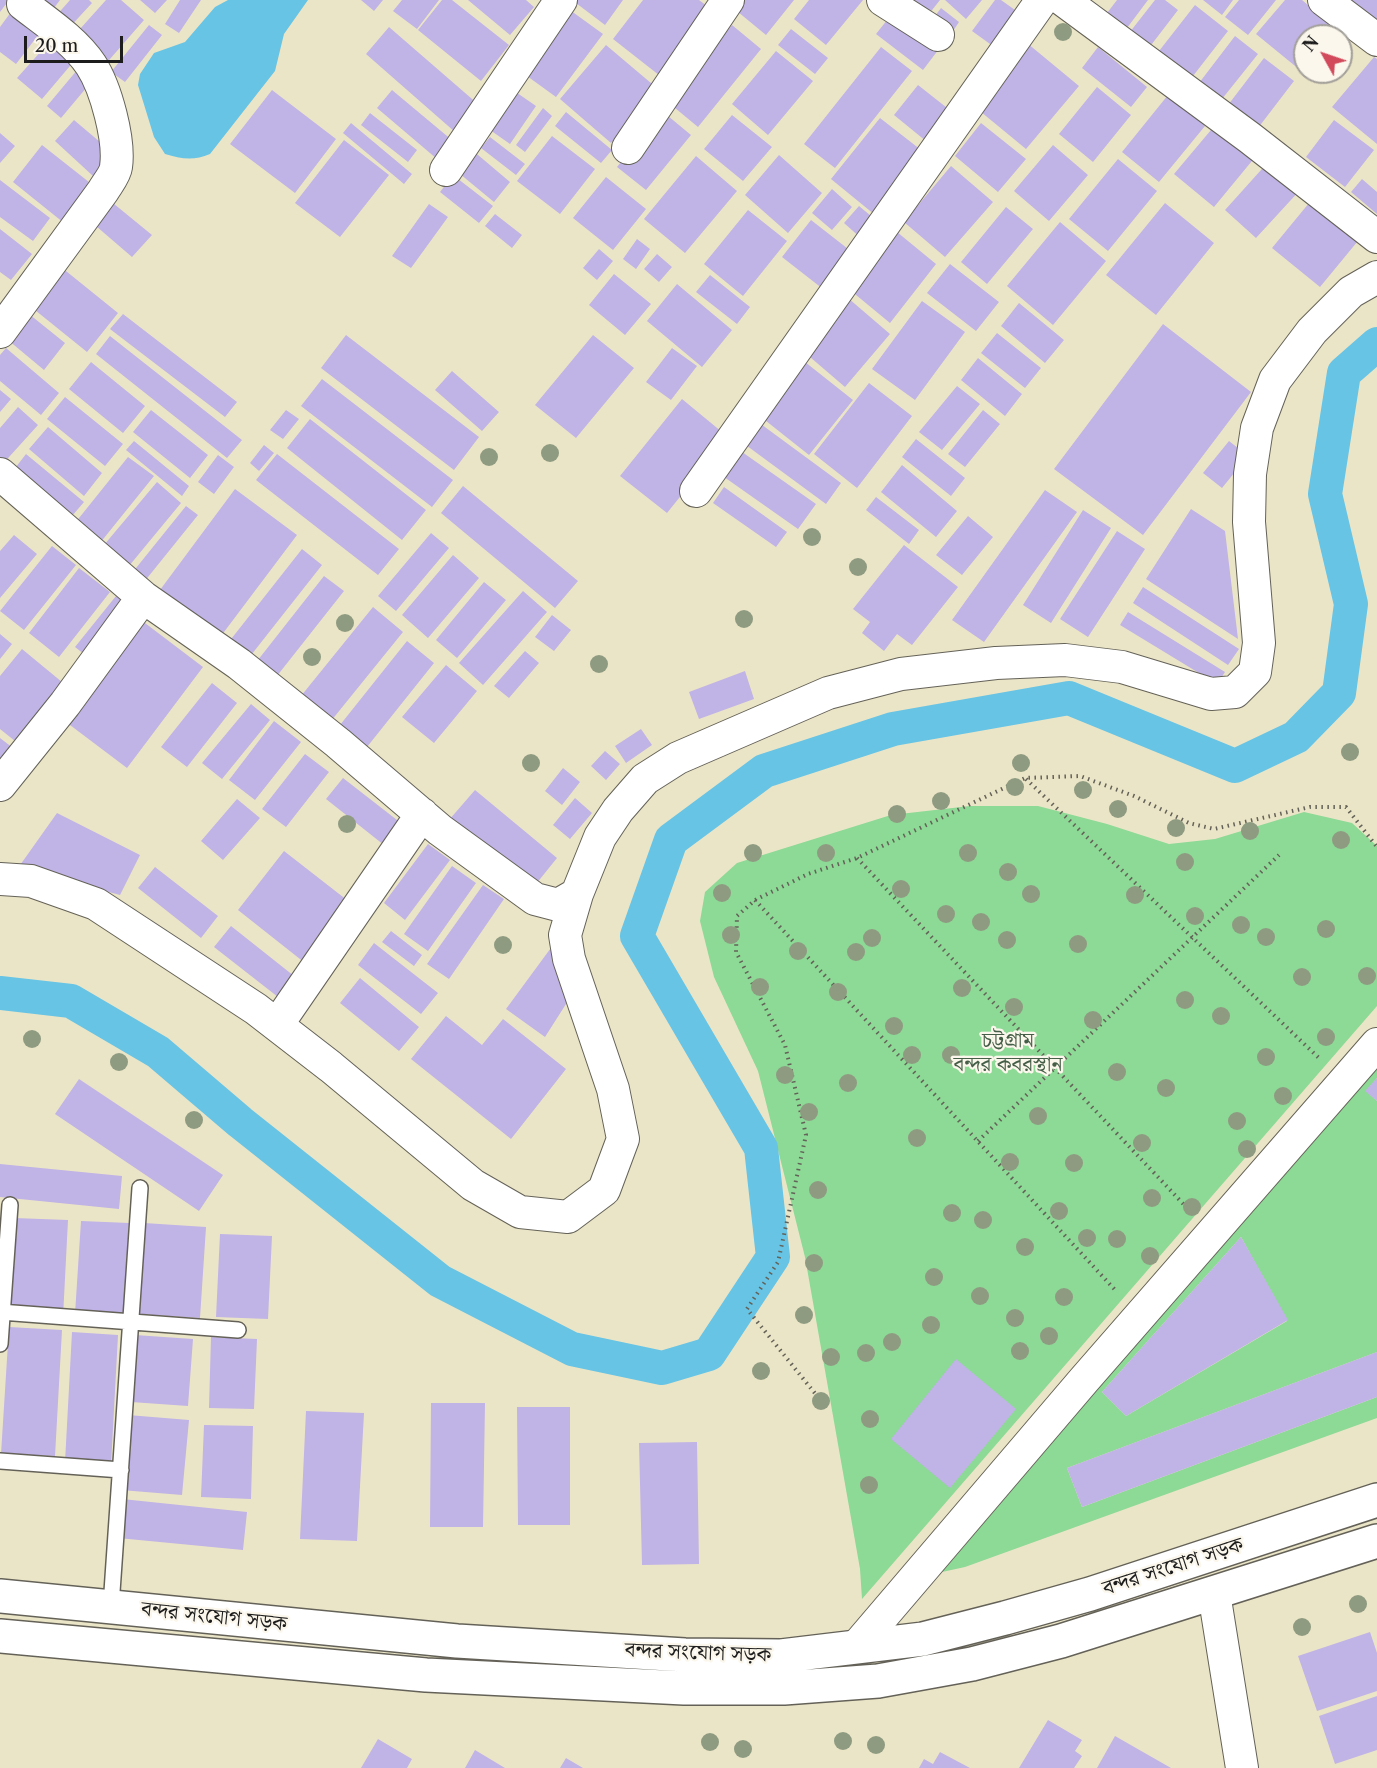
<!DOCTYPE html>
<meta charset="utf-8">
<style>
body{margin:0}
#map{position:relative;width:1377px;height:1768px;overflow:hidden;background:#ebe5c7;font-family:"Libre Caslon Text",serif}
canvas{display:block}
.north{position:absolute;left:1293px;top:24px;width:60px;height:60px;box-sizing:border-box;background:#fbf7ec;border:2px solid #a29f99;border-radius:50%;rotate:310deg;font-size:16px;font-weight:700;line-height:24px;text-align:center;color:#1c1c1c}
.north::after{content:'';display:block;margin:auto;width:21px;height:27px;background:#d1495b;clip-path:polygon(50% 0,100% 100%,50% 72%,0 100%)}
.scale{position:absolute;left:24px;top:36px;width:99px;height:27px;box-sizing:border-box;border:3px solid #1c1c1c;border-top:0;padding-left:8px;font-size:18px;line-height:21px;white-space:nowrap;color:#1c1c1c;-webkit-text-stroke:4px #fbf7ec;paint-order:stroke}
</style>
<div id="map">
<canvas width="1377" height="1768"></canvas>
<div class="north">N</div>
<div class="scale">20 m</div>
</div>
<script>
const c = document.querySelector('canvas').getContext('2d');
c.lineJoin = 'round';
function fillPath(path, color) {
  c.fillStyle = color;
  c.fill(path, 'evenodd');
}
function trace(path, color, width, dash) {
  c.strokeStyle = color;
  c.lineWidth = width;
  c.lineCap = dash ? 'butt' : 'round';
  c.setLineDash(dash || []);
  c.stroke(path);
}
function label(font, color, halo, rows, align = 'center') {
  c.font = font + ' "Libre Caslon Text","Noto Serif Bengali",serif';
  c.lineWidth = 4.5;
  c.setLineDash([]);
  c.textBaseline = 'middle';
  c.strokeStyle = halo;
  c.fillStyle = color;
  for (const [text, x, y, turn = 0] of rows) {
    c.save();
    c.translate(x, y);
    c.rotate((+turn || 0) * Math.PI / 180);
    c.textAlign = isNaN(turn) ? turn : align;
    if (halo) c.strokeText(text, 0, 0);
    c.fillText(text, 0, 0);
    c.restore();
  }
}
fillPath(new Path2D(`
 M970,806H1038L1107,824L1169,844L1215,839L1304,812L1352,823L1377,846V1006L862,1599L860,1569L805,1257L758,1071L714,977L700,921L705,892L737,863L891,815Z
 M1377,1061V1078L1366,1091L1377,1101V1352L1067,1468L1082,1507L1377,1397V1418L965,1567L942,1572ZM1241,1237L1287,1321L1126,1416L1102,1392Z`), '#8dd996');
fillPath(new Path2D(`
 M228,0H308L284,34L275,71L210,154C194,161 181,159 165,154L154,137L138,85L140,74L154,53L185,42L215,7Z`), '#67c4e5');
trace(new Path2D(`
 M0,993L71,1001L158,1052L240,1122L440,1281L572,1349L662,1368L709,1354L773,1257L761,1148L637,936L671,840L764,771L893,729L1069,698L1235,766L1296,737L1339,693L1351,604L1325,494L1344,373L1377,344`), '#67c4e5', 34);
fillPath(new Path2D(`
 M0,0H9L0,12Z
 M41,0H60L48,16Z
 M70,0H89L92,3L68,29L55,17Z
 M106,0H121L144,20L103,67L71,39Z
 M140,0H167L155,13Z
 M180,0H201L179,33L165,24Z
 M361,0H383L374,11Z
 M402,0H439L417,29L393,11Z
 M442,0H452L509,45L481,81L418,30Z
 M468,0H526L534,7L510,35Z
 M572,0H623L605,25Z
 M643,0H699L715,12L664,79L613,39Z
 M737,0H794L766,35L732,7Z
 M809,0H863L826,45L794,19Z
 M913,0H940L925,19L909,6Z
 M945,0H982L966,19Z
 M995,0H1001L1022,15L997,49L972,31Z
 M1117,0H1148L1124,32L1104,17Z
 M1155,0H1165L1178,10L1145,53L1126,37Z
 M1203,0H1233L1222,15Z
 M1239,0H1276L1248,35L1225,17Z
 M1285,0H1302L1335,28L1328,36H1305V64L1300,70L1256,34Z
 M1345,0H1377V26Z
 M563,5L603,34L556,97L516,68Z
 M899,5L945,41L923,70L876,34Z
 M1195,5L1228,31L1186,85L1152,60Z
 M941,8L959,22L951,34L932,20Z
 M11,12L39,34L16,64L0,52V27Z
 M149,25L162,35L125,82L111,72Z
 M732,25L761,49L698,127L669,103Z
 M389,27L479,105L455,132L366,54Z
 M791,29L828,58L815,74L778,45Z
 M1235,36L1258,54L1218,104L1196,87Z
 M51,40L75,60L42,99L17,78Z
 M1027,43L1079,86L1026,149L975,107Z
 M606,45L658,89L611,143L560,99Z
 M881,47L912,71L835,168L804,144Z
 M1098,47L1147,87L1131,107L1082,68Z
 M776,51L813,81L768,135L732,104Z
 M1374,57L1377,59V144L1332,107Z
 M1264,58L1294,81L1258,128L1228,105Z
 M78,69L92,81L61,118L47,106Z
 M918,85L956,115L932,146L894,115Z
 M1097,87L1131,115L1093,162L1059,134Z
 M510,88L536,106L510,144L483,125Z
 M272,90L336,139L295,193L230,144Z
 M392,90L453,141L437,159L377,108Z
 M1168,95L1205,126L1159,182L1122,152Z
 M543,108L552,116L525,152L516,145Z
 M662,111L691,135L646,190L617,167Z
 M566,112L612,150L601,163L555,126Z
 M370,113L417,150L408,162L361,125Z
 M732,115L772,147L743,181L704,149Z
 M880,118L930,157L880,219L831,179Z
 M74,120L113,153L93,176L55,141Z
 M1334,120L1374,150L1345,187L1306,157Z
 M351,123L412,174L404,184L343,133Z
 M981,123L1026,159L998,192L955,156Z
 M1216,124L1256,156L1214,207L1174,174Z
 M0,133L15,146L0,163Z
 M552,136L595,169L560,214L517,181Z
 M490,137L525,164L516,175L481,148Z
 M344,140L389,175L340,237L295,203Z
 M42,145L94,186L64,223L13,182Z
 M1053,145L1088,175L1049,221L1014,191Z
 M471,149L510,182L494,202L454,169Z
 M779,155L822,193L788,233L745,195Z
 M696,156L737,191L685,253L644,219Z
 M1118,159L1157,191L1108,251L1069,219Z
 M1270,160L1301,189L1256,238L1225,210Z
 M951,166L993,202L945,257L904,222Z
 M453,175L493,206L479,223L440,192Z
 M606,177L646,209L613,250L573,218Z
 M1362,179L1377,192V214L1351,192Z
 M0,180L50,218L33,241L0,217Z
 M832,189L852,207L832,230L812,213Z
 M1314,197L1362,236L1320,287L1272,248Z
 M108,199L152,235L132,257L89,220Z
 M1165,203L1214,243L1156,315L1106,275Z
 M429,204L448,217L411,268L392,256Z
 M859,206L877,221L862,239L844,223Z
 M1006,207L1033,229L987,284L961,262Z
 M748,210L787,241L743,296L704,264Z
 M495,214L522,235L512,248L485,226Z
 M811,220L852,252L823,289L782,257Z
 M1060,222L1106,261L1053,325L1007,286Z
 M0,229L32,254L11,280L0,272Z
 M897,232L936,264L890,323L850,290Z
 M637,239L650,249L636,269L623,259Z
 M599,249L613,261L597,280L583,268Z
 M657,254L672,267L659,282L644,269Z
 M950,264L999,302L976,331L927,293Z
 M61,267L118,313L87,352L30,306Z
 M614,274L651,304L625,335L589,305Z
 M710,275L750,307L737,324L696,292Z
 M677,284L732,330L702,367L647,321Z
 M848,298L890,334L845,387L803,351Z
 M922,301L965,332L915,400L872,369Z
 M1019,303L1064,340L1045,363L1001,326Z
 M29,314L65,343L44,370L8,340Z
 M123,314L237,402L225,417L110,329Z
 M1163,324L1251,392L1143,535L1054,469Z
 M997,333L1041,368L1025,388L981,353Z
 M346,335L479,437L454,470L321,368Z
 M593,335L634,368L576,438L535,405Z
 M110,336L242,440L227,458L96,354Z
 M6,348L59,393L41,415L0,381V355Z
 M672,348L697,366L671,400L646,382Z
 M800,358L853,400L809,455L756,413Z
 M978,358L1022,394L1005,416L961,380Z
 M91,362L145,406L123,433L69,389Z
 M452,371L499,412L482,431L435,390Z
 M322,379L453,480L432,507L301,406Z
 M869,383L912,416L857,488L814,454Z
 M957,386L980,404L942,450L919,432Z
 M0,390L11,399L0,412Z
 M65,397L123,444L105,466L47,419Z
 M682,399L728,437L667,513L620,476Z
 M18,407L38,425L0,467V428Z
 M151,410L208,455L190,478L133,432Z
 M286,410L299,419L283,439L270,430Z
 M983,410L1000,424L965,467L948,454Z
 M310,419L426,510L402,540L287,448Z
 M754,419L841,483L826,504L739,440Z
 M48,427L102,473L84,496L29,449Z
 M916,439L965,478L951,496L902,457Z
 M134,441L189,486L182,496L126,450Z
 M1229,441L1248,456L1222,488L1203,473Z
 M264,445L274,453L259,471L250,463Z
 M735,447L816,504L798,529L717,472Z
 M26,454L84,502L66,523L9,476Z
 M277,454L399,549L378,575L256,480Z
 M218,455L234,467L214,494L198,482Z
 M128,457L154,476L100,543L75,523Z
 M902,465L957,511L936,537L881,492Z
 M157,482L181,503L129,566L104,545Z
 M463,486L578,581L555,608L441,513Z
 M724,487L787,532L776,547L713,503Z
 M235,489L297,535L221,636L160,590Z
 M1045,490L1077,512L984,642L952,620Z
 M876,497L919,530L909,544L866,510Z
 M186,506L198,515L144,582L132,573Z
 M1191,509L1225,531L1238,639L1146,579Z
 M1083,510L1111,528L1051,623L1023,605Z
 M968,516L993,537L962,575L936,555Z
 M1117,531L1145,549L1088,637L1060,619Z
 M431,533L449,548L396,611L378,596Z
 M14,535L37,554L0,598V551Z
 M904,545L958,587L912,645L897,634L884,651L862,633L870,622L853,609Z
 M52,546L76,565L24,630L0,611Z
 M302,549L322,565L248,659L228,643Z
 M453,555L479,578L428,638L402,615Z
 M79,568L110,592L59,657L29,633Z
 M324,576L344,591L273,681L254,665Z
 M484,582L506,600L457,658L436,640Z
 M1143,587L1239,649L1228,665L1133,603Z
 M523,591L547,612L483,685L459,663Z
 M116,596L130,608L89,658L75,647Z
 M373,607L403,632L331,721L301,696Z
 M1128,612L1225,672L1217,684L1120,625Z
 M552,615L571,630L554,651L535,637Z
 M141,620L203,667L127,768L66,722Z
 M0,634L12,644L0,659Z
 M407,641L434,663L363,752L336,730Z
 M22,649L68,687L20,745L0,729V676Z
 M525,651L539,663L509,698L494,686Z
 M446,665L477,691L434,743L402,717Z
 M745,671L754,699L699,719L689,692Z
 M212,683L237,703L187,767L161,747Z
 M251,704L270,720L222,779L202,763Z
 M274,721L301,742L255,800L229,780Z
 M641,729L652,745L626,763L615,746Z
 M0,738L13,748L0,764Z
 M605,751L620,764L606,780L591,766Z
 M305,754L329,772L286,827L262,809Z
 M563,768L580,782L562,805L545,791Z
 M343,778L406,827L389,849L326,799Z
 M475,790L557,858L532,889L449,820Z
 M575,798L592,813L570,839L553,825Z
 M237,799L260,818L223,860L201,841Z
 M57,813L140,855L120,895L18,868Z
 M428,844L450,860L405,920L384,903Z
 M284,851L352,904L305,963L238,910Z
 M452,866L476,883L428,951L404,934Z
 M155,867L218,916L201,938L138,888Z
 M483,885L504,899L449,979L427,964Z
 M231,926L294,976L278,997L214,947Z
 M391,931L422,955L414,966L382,942Z
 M556,941L573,993L545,1037L506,1009Z
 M374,943L438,993L421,1014L358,965Z
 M360,978L419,1027L399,1051L340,1003Z
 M446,1016L482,1045L503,1019L566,1069L511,1139L411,1059Z
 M1377,1078V1101L1365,1091Z
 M79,1079L223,1175L199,1211L55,1114Z
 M0,1164L122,1176L119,1209L0,1197Z
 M14,1218L68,1220L63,1317L9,1315Z
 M81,1221L129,1223L123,1317L75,1314Z
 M144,1223L206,1227L200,1318L138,1314Z
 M220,1234L272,1236L268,1319L216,1317Z
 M1241,1237L1288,1320L1126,1416L1102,1392Z
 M9,1327L62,1330L55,1456L1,1454Z
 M72,1332L118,1335L111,1465L65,1462Z
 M135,1335L193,1339L188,1406L131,1402Z
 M211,1337L257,1339L254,1409L209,1408Z
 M1377,1352V1397L1082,1507L1067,1468Z
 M956,1359L1016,1409L950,1488L891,1439Z
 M431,1403H485L483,1527H430Z
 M517,1407H570V1525H518Z
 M306,1411L364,1413L357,1541L300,1539Z
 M128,1415L189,1420L182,1495L121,1490Z
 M204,1425L253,1426L251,1499L201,1497Z
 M697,1442L699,1564L642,1565L639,1443Z
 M122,1499L247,1512L243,1550L118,1538Z
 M1370,1632L1377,1653V1691L1317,1711L1298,1656Z
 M1377,1696V1750L1335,1764L1319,1716Z
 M1048,1720L1082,1740L1075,1751L1082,1756L1074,1768H1019Z
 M1115,1736L1171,1768H1097Z
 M378,1739L412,1759L407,1768H361Z
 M475,1750L505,1768H465Z
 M940,1752L970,1768H919L924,1759L933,1764Z
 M566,1758L583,1768H560Z`), '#c0b3e6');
const service = new Path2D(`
 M0,1312L238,1330
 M0,1344L10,1205
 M0,1461L121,1470
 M111,1606L140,1188`);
const minor = new Path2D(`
 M883,0L938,35
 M1063,0L1250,138L1377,237
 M1324,0L1377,40
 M628,148L728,0
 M446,170L561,0
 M0,332L103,191C107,184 115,175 116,167C120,140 106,88 91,65C74,40 46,22 23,4L25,0
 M0,474L143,597L239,664L338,743L440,830L535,899L558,905L577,894
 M696,491L1042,0
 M0,785L65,704L143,597
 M0,879L31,881L96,904L256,1009L331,1067L473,1185L520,1212L568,1217L604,1190L623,1139L613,1089L569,959L565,935L577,894L600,837L618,810L645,779L678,758L828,693L901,674L996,663L1065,660L1122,667L1211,694L1235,692L1255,672L1259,643L1249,522L1250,474L1257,428L1275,380L1312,331L1351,292L1377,277
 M277,1025L422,814
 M1214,1593L1242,1768
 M857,1646L1084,1380L1377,1044`);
const trunk = new Path2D(`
 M0,1596L457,1641L685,1655L781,1656L923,1639L1005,1618L1090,1594L1377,1500
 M0,1636L426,1675L684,1688H784L878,1681L972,1664L1061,1641L1377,1541`);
trace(service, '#646258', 18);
trace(minor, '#646258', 34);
trace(trunk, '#646258', 36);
trace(new Path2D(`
 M1026,779L1320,1059
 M857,858L1190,1211
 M755,900L1117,1292
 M978,1141L1279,855
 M826,1407L747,1309L778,1262L806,1135L785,1045L736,952L737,916L755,900L808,874L857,858L1025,778L1080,776L1134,796L1189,823L1214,829L1310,807H1346L1377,847`), '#646258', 4, [1.5, 4.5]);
trace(service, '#fff', 15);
trace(minor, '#fff', 32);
trace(trunk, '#fff', 33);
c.fillStyle = '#8f9b81';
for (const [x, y] of [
 [1063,32],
 [550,453],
 [489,457],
 [812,537],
 [858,567],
 [744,619],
 [345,623],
 [312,657],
 [599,664],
 [1350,752],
 [531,763],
 [1021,763],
 [1015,787],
 [1083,790],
 [941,801],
 [1118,809],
 [897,814],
 [347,824],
 [1176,828],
 [1250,831],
 [1341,840],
 [753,853],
 [826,853],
 [968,853],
 [1185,862],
 [1008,872],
 [901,889],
 [722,893],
 [1031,894],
 [1135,895],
 [946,914],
 [1195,916],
 [981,922],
 [1241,925],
 [1326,929],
 [731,935],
 [1266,937],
 [872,938],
 [1007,940],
 [1078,944],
 [503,945],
 [798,951],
 [856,952],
 [1367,976],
 [1302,977],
 [760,987],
 [962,988],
 [838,992],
 [1185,1000],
 [1014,1007],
 [1221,1016],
 [1093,1020],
 [894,1026],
 [1326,1037],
 [32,1039],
 [912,1055],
 [951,1055],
 [1266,1057],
 [119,1062],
 [1117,1072],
 [785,1075],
 [848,1083],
 [1166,1088],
 [1283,1096],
 [809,1112],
 [1038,1116],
 [194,1120],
 [1237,1121],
 [917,1138],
 [1142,1143],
 [1247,1149],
 [1010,1162],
 [1074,1163],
 [818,1190],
 [1152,1198],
 [1192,1207],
 [1059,1211],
 [952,1213],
 [983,1220],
 [1087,1238],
 [1117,1239],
 [1025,1247],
 [1150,1256],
 [814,1263],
 [934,1277],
 [980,1296],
 [1064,1297],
 [804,1315],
 [1015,1318],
 [931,1325],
 [1049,1336],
 [892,1342],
 [1020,1351],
 [866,1353],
 [831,1357],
 [761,1371],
 [821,1401],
 [870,1419],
 [869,1485],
 [1358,1604],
 [1302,1627],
 [843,1741],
 [710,1742],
 [876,1745],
 [743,1749]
]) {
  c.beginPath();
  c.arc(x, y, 9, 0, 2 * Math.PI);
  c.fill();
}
label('21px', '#445e47', '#fbf7ec', [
 ["চট্টগ্রাম",1008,1041],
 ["বন্দর কবরস্থান",1008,1065]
]);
label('21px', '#1c1c1c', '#fbf7ec', [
 ["বন্দর সংযোগ সড়ক",1173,1567,-18],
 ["বন্দর সংযোগ সড়ক",214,1617,6],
 ["বন্দর সংযোগ সড়ক",698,1653,2]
]);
</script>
